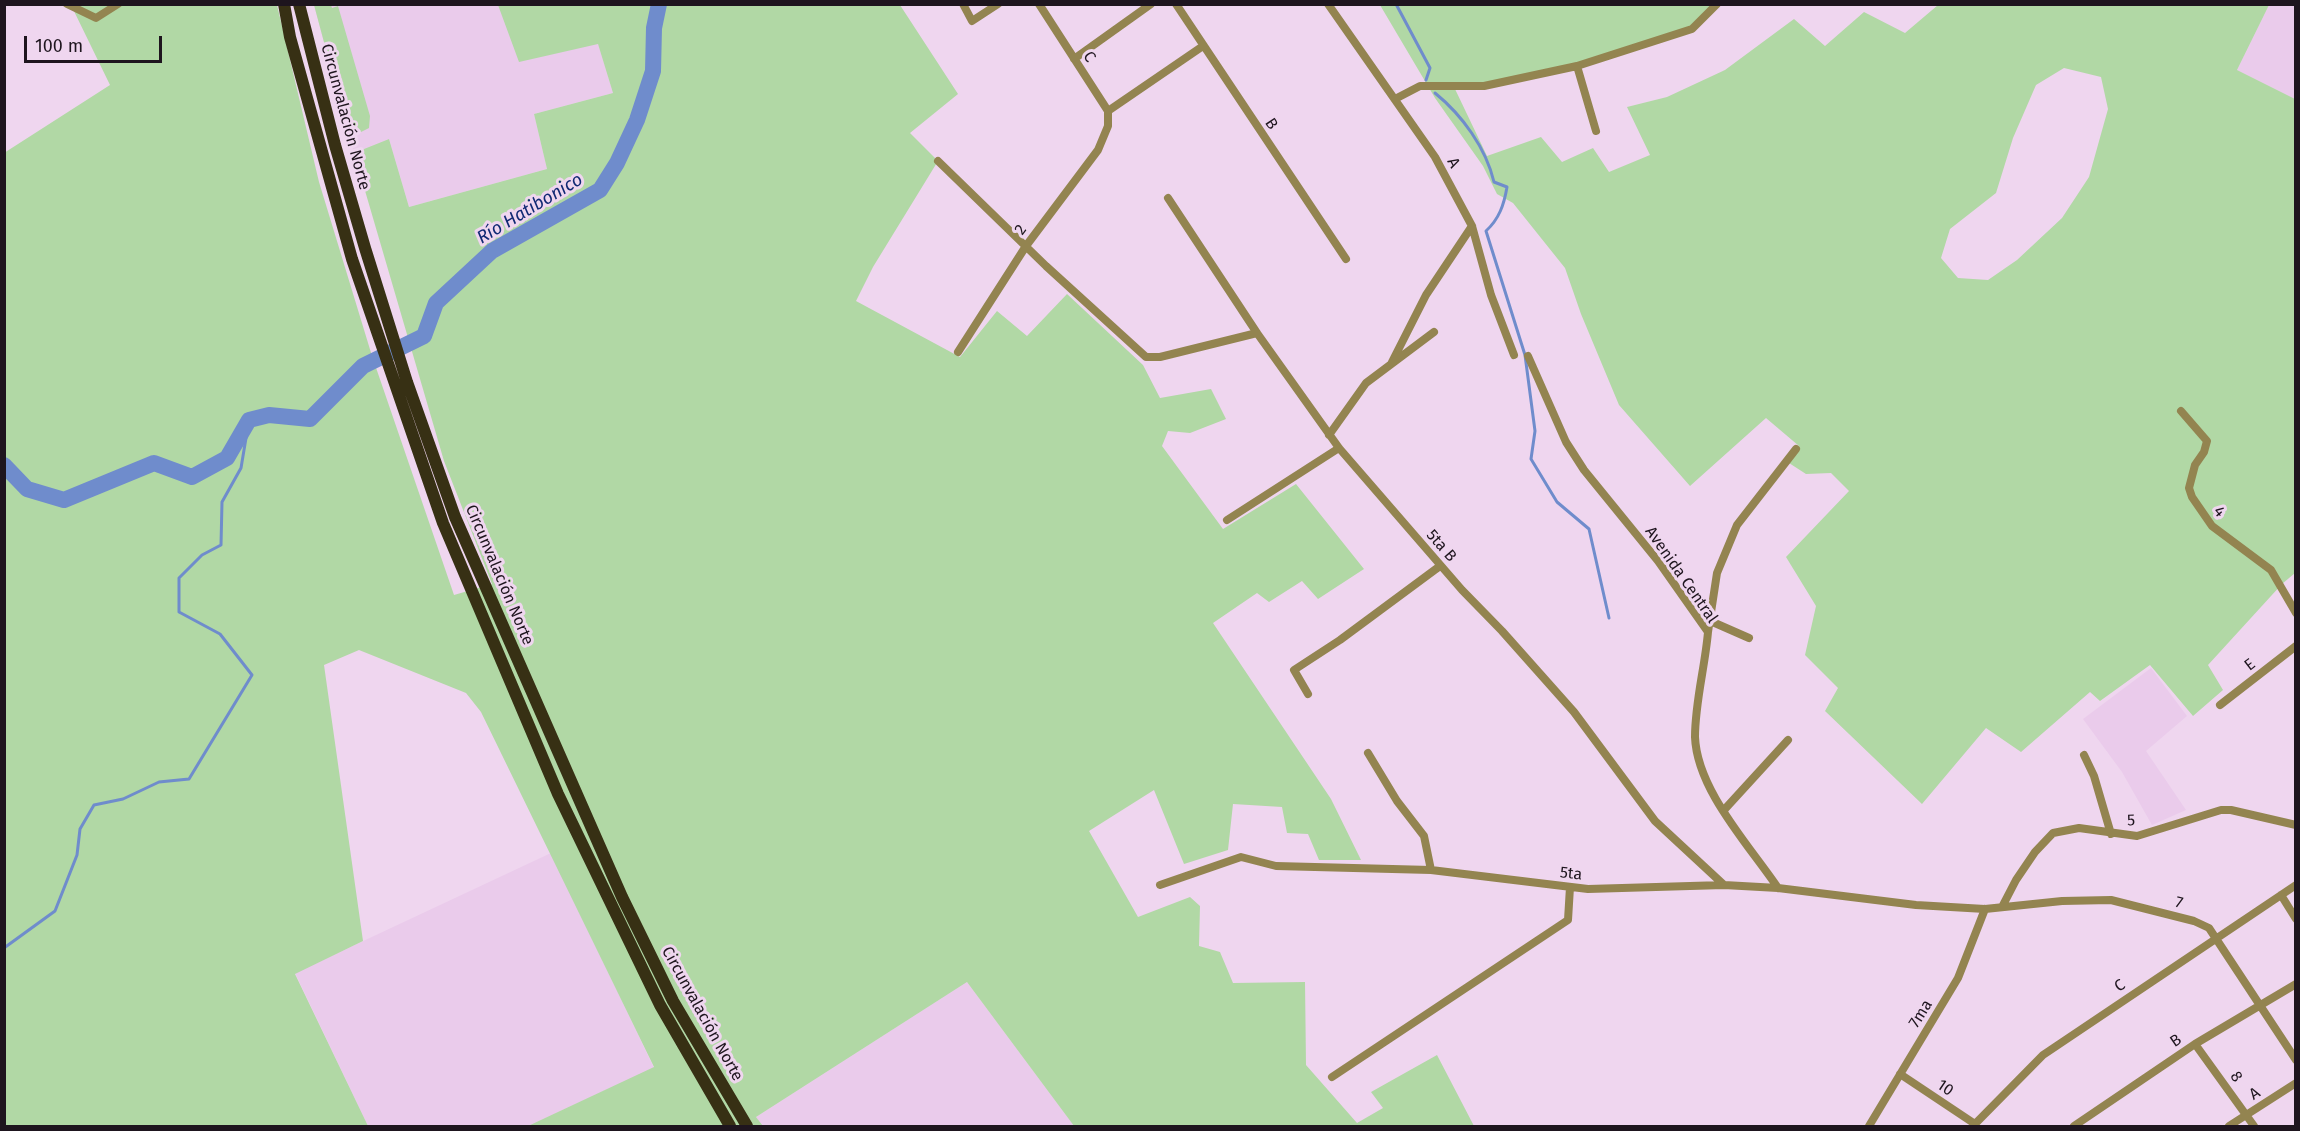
<!DOCTYPE html>
<meta charset="utf-8">
<style>
body{margin:0}
#map{position:relative;width:2300px;height:1131px;overflow:hidden;background:#efd6ef;font-family:"Fira Sans",sans-serif}
canvas{display:block}
.frame{position:absolute;inset:0;border:6px solid #1e151e;pointer-events:none}
.scale{position:absolute;left:24px;top:36px;width:138px;height:27px;box-sizing:border-box;border:3px solid #1e151e;border-top:0;padding-left:8px;font-size:18px;line-height:21px;white-space:nowrap;color:#1e151e;-webkit-text-stroke:4px #efd6ef;paint-order:stroke}
</style>
<div id="map">
<canvas width="2300" height="1131"></canvas>
<div class="frame"></div>
<div class="scale">100 m</div>
</div>
<script>
const c = document.querySelector('canvas').getContext('2d');
c.lineJoin = 'round';
function fillPath(path, color) {
  c.fillStyle = color;
  c.fill(path, 'evenodd');
}
function trace(path, color, width, dash) {
  c.strokeStyle = color;
  c.lineWidth = width;
  c.lineCap = dash ? 'butt' : 'round';
  c.setLineDash(dash || []);
  c.stroke(path);
}
function label(font, color, halo, rows, align = 'center') {
  c.font = font + ' "Fira Sans",sans-serif';
  c.lineWidth = 6;
  c.setLineDash([]);
  c.textBaseline = 'middle';
  c.strokeStyle = halo;
  c.fillStyle = color;
  for (const [text, x, y, turn = 0] of rows) {
    c.save();
    c.translate(x, y);
    c.rotate((+turn || 0) * Math.PI / 180);
    c.textAlign = isNaN(turn) ? turn : align;
    if (halo) c.strokeText(text, 0, 0);
    c.fillText(text, 0, 0);
    c.restore();
  }
}
fillPath(new Path2D(`
 M314,5H501L598,43L613,93L534,114L547,169L409,207L389,139L354,153Z
 M2269,5H2295V99L2237,70Z
 M2151,668L2187,716L2146,751L2186,810L2152,825L2122,772L2083,719Z
 M551,853L654,1068L528,1126H368L295,973Z
 M967,982L1074,1126H763L756,1117Z`), '#eacbeb');
fillPath(new Path2D(`
 M71,5H277L319,182L372,356L454,595L492,584L444,461L354,153L389,139L409,207L547,169L534,114L613,93L598,44L519,62L498,5H900L958,94L910,133L938,161L873,267L856,301L960,357L997,311L1027,336L1067,294L1143,365L1160,398L1211,389L1226,419L1190,433L1168,431L1162,446L1223,529L1296,484L1364,569L1318,599L1302,581L1269,602L1257,593L1213,623L1331,799L1361,860H1319L1308,834L1287,833L1282,807L1233,804L1228,850L1184,864L1154,790L1089,831L1138,917L1190,897L1200,906L1199,946L1220,952L1233,983L1305,982L1306,1065L1357,1123L1383,1108L1371,1092L1437,1055L1474,1126H1074L967,982L756,1117L763,1126H528L654,1067L481,712L466,693L359,650L324,665L363,941L295,974L368,1126H5L4,153L110,85Z
 M314,5H331L332,8L338,6L370,116L369,128L361,132L347,128Z
 M1380,5H1714L1693,26L1577,66L1455,89L1487,156L1541,137L1562,162L1593,148L1609,172L1650,155L1627,107L1667,97L1725,70L1794,19L1825,46L1864,12L1905,33L1938,5H2269L2237,70L2295,99V573L2282,584L2208,665L2223,690L2193,716L2150,665L2100,701L2090,692L2021,752L1986,728L1922,804L1825,711L1838,688L1805,655L1816,606L1786,557L1849,491L1831,473L1806,474L1789,463L1799,446L1766,418L1690,486L1619,405L1581,314L1565,268L1513,203L1497,194L1483,166L1435,98ZM2064,68L2101,77L2108,109L2089,177L2062,218L2017,260L1988,280L1958,278L1941,258L1950,229L1996,193L2013,138L2036,85Z`), '#b1d8a5');
trace(new Path2D(`
 M1396,4L1430,68L1426,80
 M1435,93C1462,115 1486,148 1494,182L1507,187C1504,205 1499,219 1486,231L1525,355L1535,431L1531,459L1557,502L1589,529L1609,618
 M4,948L55,911L77,855L80,829L94,805L123,799L159,782L189,779L252,675L220,634L179,612V578L202,555L221,545L222,502L241,468L249,420`), '#6f8ccc', 3);
trace(new Path2D(`
 M4,465L27,489L64,500L154,463L192,477L227,458L249,420L269,415L310,419L363,366L424,336L436,303L492,251L600,190L617,163L637,120L653,71L654,28L659,4`), '#6f8ccc', 16);
trace(new Path2D(`
 M67,4L96,18L118,4
 M963,4L972,21L998,4
 M1176,4L1346,259
 M1328,4L1435,157L1472,226L1491,295L1514,355
 M1074,59L1151,4
 M1577,66L1596,131
 M1395,99L1420,86H1484L1577,66L1692,29L1717,4
 M1108,111L1203,46
 M938,161L1046,266L1146,357H1160L1257,333
 M1168,198L1257,333L1339,448L1462,590L1502,631L1574,712L1655,821L1724,885
 M958,352L1026,246L1098,150L1108,126V111L1039,4
 M1528,356L1566,442L1584,470L1658,561L1708,632C1705,667 1695,702 1695,737C1697,790 1749,845 1778,888
 M1392,362L1426,295L1472,226
 M2181,411L2207,441L2204,452L2195,465L2189,488L2192,497L2212,526L2271,570L2296,613
 M1329,435L1366,383L1434,332
 M1227,520L1339,448
 M1708,620L1749,638
 M1708,632L1717,573L1737,525L1796,449
 M1308,694L1294,670L1340,640L1440,566
 M2220,705L2296,646
 M1368,753L1397,801L1424,836L1431,870
 M2084,755L2094,776L2111,834
 M1724,810L1788,740
 M1160,885L1241,857L1276,866L1431,870L1588,889L1724,885L1778,888L1916,905L1985,909L2062,901L2111,900L2194,921L2209,928L2296,1060
 M2281,895L2296,919
 M2002,907L2016,880L2035,852L2053,833L2079,828L2137,836L2221,810H2231L2296,825
 M2195,1044L2254,1126
 M1900,1074L1975,1124
 M1332,1077L1568,920L1570,887
 M1869,1126L1958,978L1985,909
 M1973,1126L2043,1055L2296,885
 M2074,1126L2195,1044L2296,984
 M2229,1126L2296,1083`), '#938450', 8);
trace(new Path2D(`
 M284,4L290,37L352,259L443,523L558,794L660,1005L730,1126
 M299,4L335,145L365,248L407,382L455,517L622,897L673,1001L747,1126`), '#373014', 12);
label('16px', '#1e151e', '#efd6ef', [
 ["C",1089,57,56],
 ["Circunvalación Norte",345,117,75],
 ["B",1271,124,56],
 ["A",1453,163,62],
 ["2",1021,230,-54],
 ["4",2219,512,50],
 ["5ta B",1441,546,49],
 ["Circunvalación Norte",499,575,67],
 ["Avenida Central",1681,575,55],
 ["E",2250,665,-38],
 ["5",2131,821,-2],
 ["5ta",1571,874,6],
 ["7",2179,903,14],
 ["C",2120,986,-34],
 ["Circunvalación Norte",702,1014,61],
 ["7ma",1921,1014,-58],
 ["B",2176,1041,-34],
 ["8",2236,1077,54],
 ["10",1945,1088,34],
 ["A",2255,1094,-33]
]);
label('italic 18px', '#102973', '#efd6ef', [
 ["Río Hatibonico",530,209,-31]
]);
</script>
